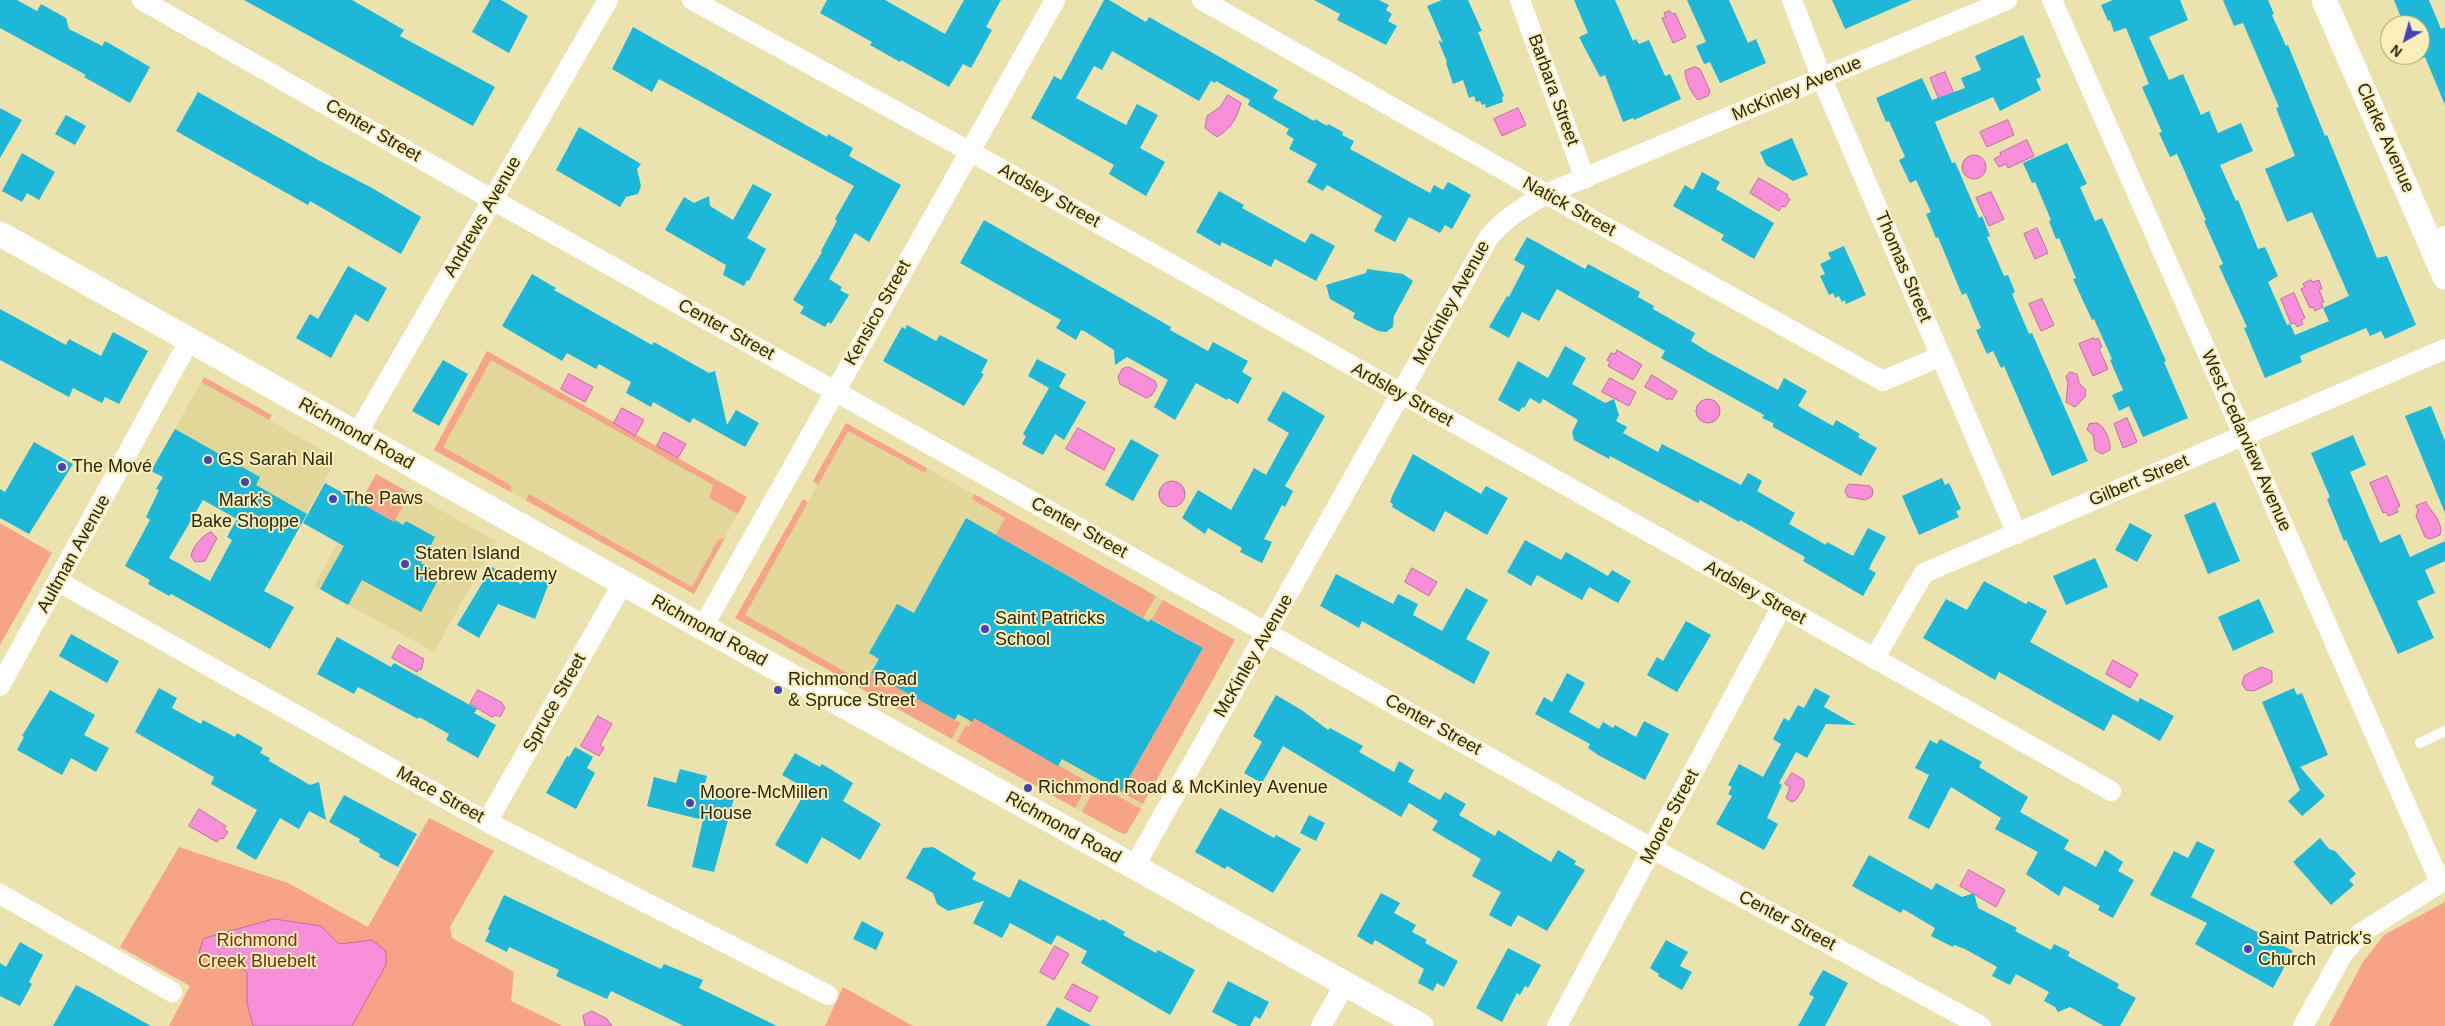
<!DOCTYPE html>
<meta charset="utf-8">
<style>
body{margin:0}
#map{position:relative;width:2445px;height:1026px;overflow:hidden;background:#ece2ad;font-family:Arial,sans-serif}
canvas{display:block}
.north{position:absolute;left:2380px;top:15px;width:50px;height:50px;box-sizing:border-box;background:#faefb9;border:1px solid #a69e75;border-radius:50%;rotate:218deg;font-size:14px;font-weight:700;line-height:20px;text-align:center;color:#292510}
.north::after{content:'';display:block;margin:auto;width:18px;height:22px;background:#4641b7;clip-path:polygon(50% 0,100% 100%,50% 72%,0 100%)}
</style>
<div id="map">
<canvas width="2445" height="1026"></canvas>
<div class="north">N</div>
</div>
<script>
const c = document.querySelector('canvas').getContext('2d');
c.lineJoin = 'round';
function fillPath(path, color) {
  c.fillStyle = color;
  c.fill(path, 'evenodd');
}
function trace(path, color, width, dash) {
  c.strokeStyle = color;
  c.lineWidth = width;
  c.lineCap = dash ? 'butt' : 'round';
  c.setLineDash(dash || []);
  c.stroke(path);
}
function label(font, color, halo, rows, align = 'center') {
  c.font = font + ' Arial,sans-serif';
  c.lineWidth = 4;
  c.setLineDash([]);
  c.textBaseline = 'middle';
  c.strokeStyle = halo;
  c.fillStyle = color;
  for (const [text, x, y, turn = 0] of rows) {
    c.save();
    c.translate(x, y);
    c.rotate((+turn || 0) * Math.PI / 180);
    c.textAlign = isNaN(turn) ? turn : align;
    if (halo) c.strokeText(text, 0, 0);
    c.fillText(text, 0, 0);
    c.restore();
  }
}
fillPath(new Path2D(`
 M487,351L747,497L694,594L434,450Z
 M201,382L337,458L278,566L227,537L237,519L151,471Z
 M846,423L1235,640L1126,834L1121,833L1082,812L735,618L803,499L808,502L817,485L813,481Z
 M376,474L496,541L434,652L314,586Z`), '#e2d699');
fillPath(new Path2D(`
 M487,351L747,497L738,514L709,498L713,485L491,360L443,447L507,483L511,486V492L434,450Z
 M204,377L272,415L269,420L201,382Z
 M846,423L927,468L925,473L848,431L818,485L813,481Z
 M376,474L410,493L394,522L360,503Z
 M529,494L692,587L718,540L725,538L694,594L526,500Z
 M974,494L1156,596L1143,618L996,535L1005,518L972,499Z
 M803,499L808,502L745,615L849,674L845,679L735,618Z
 M0,523L52,553L0,645Z
 M1163,600L1235,640L1143,804L1121,792L1203,648L1152,619Z
 M871,673L960,723L952,739L849,682L853,676L866,683Z
 M974,718L1086,781L1087,786L1075,808L957,742L966,725L969,727Z
 M1102,787L1141,809L1126,834L1121,833L1082,812L1095,788Z
 M429,818L494,851L450,927L452,938L514,972L511,1001L563,1026H169L190,986L120,947L179,847L288,883L368,927Z
 M2445,902V1026H2329L2363,962L2384,935Z
 M843,987L913,1026H825Z`), '#f7a388');
const water = new Path2D(`
 M1670,11L1672,14L1675,13L1686,37L1673,43L1662,18L1666,17L1664,13Z
 M1695,67L1700,69L1710,91L1708,96L1698,100C1692,95 1685,80 1685,71Z
 M1945,72L1955,96L1940,102L1930,78Z
 M1228,95L1241,103C1237,119 1230,129 1217,137L1205,128L1207,116L1220,107Z
 M1518,108L1526,125L1502,136L1494,119Z
 M2008,120L2014,135L1987,147L1980,132Z
 M2027,140L2034,156L2008,168L2006,164L1999,167L1994,159L2001,155L2000,153Z
 M1962 167a12 12 0 1 1 24 0a12 12 0 1 1-24 0Z
 M1759,178L1788,195L1787,198L1790,199L1785,207L1782,206L1779,211L1750,193Z
 M1991,192L2004,219L1989,226L1976,198Z
 M2037,228L2048,253L2035,259L2024,234Z
 M2311,280L2313,282L2319,280L2322,289L2319,290L2324,302L2321,303L2323,307L2315,311L2313,307L2310,308L2301,289L2305,287L2303,284Z
 M2294,293L2305,318L2301,320L2303,324L2297,327L2295,323L2291,324L2281,299Z
 M2042,299L2054,325L2041,331L2029,304Z
 M2094,338L2095,340L2098,338L2102,347L2099,349L2108,369L2093,376L2079,344Z
 M1617,350L1642,365L1633,380L1608,366L1610,362L1607,360L1611,353L1615,354Z
 M1129,367L1155,381L1157,386L1152,395L1146,398L1120,384L1118,377L1122,369Z
 M2070,372L2077,374L2079,383L2086,390L2085,397L2075,407L2066,402L2068,383L2066,377Z
 M569,374L593,387L585,402L561,389Z
 M1652,375L1677,391L1672,400L1669,398L1668,400L1645,387Z
 M1610,378L1636,392L1629,406L1602,392Z
 M1696 411a12 12 0 1 1 24 0a12 12 0 1 1-24 0Z
 M622,408L644,420L635,436L614,423Z
 M2127,418L2137,442L2123,448L2114,424Z
 M2097,423C2105,426 2111,441 2110,450L2102,454L2095,450L2093,435L2087,430L2089,424Z
 M1078,428L1115,449L1104,470L1066,449Z
 M664,432L686,444L678,458L657,446Z
 M2387,476L2400,506L2396,508L2398,512L2388,516L2386,512L2383,513L2370,483Z
 M1159 494a13 13 0 1 1 26 0a13 13 0 1 1-26 0Z
 M1849,484L1870,486L1873,490L1872,496L1866,500L1848,497L1845,491Z
 M2426,502C2431,512 2444,522 2440,535L2430,539L2425,537L2416,516L2418,510L2416,506Z
 M211,532L217,538L205,561L195,562L191,556C192,548 203,534 211,532Z
 M1412,568L1437,582L1429,596L1405,582Z
 M399,645L424,659L421,670L419,669L417,672L392,658Z
 M2113,660L2138,674L2130,688L2106,674Z
 M2262,667L2272,671V682L2254,691L2246,690L2242,684L2244,676Z
 M478,690L501,702L505,708L500,717L496,715L492,717L470,704Z
 M598,716L612,724L600,745L604,748L599,756L581,746Z
 M1792,773L1804,780V787L1796,800L1792,802L1786,798L1790,787L1785,784Z
 M199,809L226,826L224,829L228,832L223,839L220,838L217,842L189,826Z
 M1969,870L2005,890L1996,907L1960,886Z
 M274,919L321,926L339,944L372,940L386,951V965L352,1026H253L247,1003V972L234,961L199,953L203,939Z
 M1055,946L1069,954L1054,980L1040,972Z
 M1073,984L1098,997L1090,1012L1065,998Z
 M592,1011L607,1019L612,1026H585L583,1016Z`);
fillPath(water, '#f98fdb');
trace(water, '#bb6f9e', 1);
fillPath(new Path2D(`
 M0,0H17L37,11L41,4L66,18L69,29L102,46L105,41L150,67L130,103L84,77L86,75L0,28Z
 M244,0H352L404,30L400,36L495,87L473,126Z
 M490,0H501L528,16L509,53L472,32Z
 M827,0H885L945,34L964,0H1001L986,27L992,30L971,68L963,64L949,87L901,60L900,62L870,45L872,42L820,13Z
 M1104,0H1109L1146,22L1149,17L1278,90L1273,98L1314,121L1315,119L1327,126L1328,124L1343,132L1342,135L1354,141L1350,149L1430,193L1434,185L1443,190L1448,182L1471,195L1452,229L1445,225L1440,233L1409,217L1395,242L1374,231L1382,216L1327,185L1323,191L1307,182L1317,164L1289,149L1294,139L1286,134L1289,129L1248,105L1250,100L1216,81L1215,83L1211,81L1199,101L1112,51L1102,70L1094,66L1076,98L1126,125L1137,104L1158,115L1140,148L1165,162L1146,196L1109,174L1114,165L1031,118L1054,76L1061,80Z
 M1314,0H1379L1389,5L1386,10L1392,14L1388,21L1397,26L1386,45L1337,20L1340,14Z
 M1442,0H1468L1482,31L1478,32L1504,96L1502,97L1503,102L1486,108L1485,104L1482,105L1480,101L1476,102L1474,96L1469,98L1463,80L1453,84L1446,63L1447,62L1438,40L1443,43L1427,6Z
 M1574,0H1615L1633,41L1636,39L1639,44L1649,40L1665,76L1670,74L1681,99L1634,120L1633,118L1623,122L1605,75L1600,77L1579,37L1588,33Z
 M1687,0H1729L1748,43L1756,39L1766,63L1720,83L1710,62L1704,64L1696,46L1706,42Z
 M1832,0H1912L1845,29Z
 M2113,0H2180L2188,20L2149,37L2169,80L2183,74L2201,115L2209,111L2218,133L2241,123L2253,151L2220,165L2236,201L2238,200L2258,249L2265,247L2278,276L2268,282L2287,325L2290,324L2295,335L2329,321L2323,308L2349,296L2312,212L2287,222L2265,169L2295,156L2276,108L2279,107L2243,23L2234,26L2223,0H2268L2274,14L2272,15L2286,46L2288,45L2325,136L2327,135L2377,258L2387,256L2416,325L2385,339L2381,331L2370,336L2366,328L2300,356L2302,362L2265,378L2244,328L2247,327L2219,266L2223,264L2204,221L2206,220L2177,154L2170,157L2159,133L2162,132L2142,87L2149,84L2126,28L2114,32L2110,20L2108,21L2101,5Z
 M2394,0H2429L2441,29L2445,27V105L2425,57L2422,58L2417,55H2420V25H2404Z
 M633,27L827,137L828,134L853,148L849,156L901,185L869,242L855,233L829,279L842,287L840,290L849,295L831,324L828,322L825,327L800,313L804,307L793,300L822,252L821,251L837,221L835,219L854,186L659,79L652,92L612,69Z
 M2023,35L2041,77L2036,79L2041,90L2000,111L1993,97L1935,122L1952,163L1955,162L1979,218L1982,216L1990,236L1987,237L2004,276L2008,275L2015,292L2012,294L2029,334L2032,333L2088,461L2052,476L2004,366L2001,368L1993,351L1987,354L1976,330L1981,328L1966,293L1962,295L1938,237L1936,238L1926,214L1931,212L1916,180L1910,183L1899,160L1905,157L1889,121L1886,122L1876,98L1922,78L1932,100L1965,88L1961,78L1981,70L1975,56Z
 M198,92L320,161L372,188L421,217L401,254L310,201L308,205L176,131Z
 M0,108L22,120L0,158Z
 M66,115L86,126L75,145L55,134Z
 M579,127L641,164L637,169L641,186L638,194L626,197L620,207L556,170Z
 M1792,138L1808,175L1793,181L1766,165L1760,152Z
 M2067,143L2087,184L2080,187L2095,221L2102,218L2166,361L2164,362L2188,418L2143,437L2129,406L2119,411L2112,395L2123,390L2110,360L2112,359L2094,319L2092,320L2073,279L2076,278L2059,238L2056,239L2049,221L2051,220L2035,182L2032,183L2023,163Z
 M22,153L55,172L39,200L27,193L22,202L2,191Z
 M1702,172L1720,182L1716,189L1774,223L1754,259L1721,240L1724,235L1673,206L1685,185L1693,190Z
 M753,184L772,194L747,238L766,249L749,281L747,280L744,286L723,275L726,265L665,230L684,197L694,203L709,196L710,206L733,220Z
 M1219,191L1244,205L1242,208L1305,243L1311,233L1335,246L1316,281L1275,259L1271,267L1222,242L1220,246L1196,232Z
 M984,220L1171,327L1170,330L1208,351L1213,342L1248,361L1242,372L1252,378L1238,404L1228,398L1227,400L1196,383L1175,420L1154,407L1168,380L1127,357L1115,365L1114,350L1084,331L1081,330L1076,340L1056,328L1061,320L960,263Z
 M1527,237L1585,269L1588,264L1640,292L1638,297L1654,306L1653,309L1695,333L1691,341L1710,353L1778,390L1784,378L1807,391L1798,406L1833,426L1836,420L1860,434L1858,437L1877,448L1861,476L1773,427V423L1762,418L1764,415L1661,358L1665,351L1557,289L1539,321L1522,312L1509,338L1489,327L1507,296L1509,297L1525,266L1514,260Z
 M1844,246L1866,295L1846,304L1845,300L1842,302L1839,296L1835,298L1833,293L1829,295L1820,276L1825,274L1820,264L1831,259L1828,253Z
 M348,266L387,288L368,322L355,314L331,358L296,338L310,314L318,319Z
 M1367,269L1403,274L1413,281L1394,316L1393,327L1386,332L1378,331L1353,318L1355,313L1330,299L1326,285L1366,273Z
 M532,274L556,288L554,290L652,345L654,342L709,373L715,371L727,425L736,410L759,423L745,447L693,418L690,423L653,402L651,407L626,393L631,382L599,364L596,369L567,353L562,361L502,326Z
 M0,309L66,345L69,339L101,356L113,332L148,351L119,404L105,397L102,403L73,388L69,397L0,360Z
 M907,325L936,341L940,335L988,360L981,373L984,374L964,406L883,361L902,327L905,329Z
 M1565,346L1586,358L1572,384L1605,403L1614,399L1619,415L1616,421L1627,427L1623,433L1658,452L1662,444L1741,485L1748,473L1762,481L1757,491L1795,513L1789,524L1826,545L1827,542L1853,556L1868,528L1886,537L1872,562L1869,569L1876,573L1863,596L1803,561L1805,557L1740,520L1739,522L1700,500L1698,503L1610,456L1609,459L1574,440L1572,432L1578,420L1543,399L1540,404L1530,398L1524,408L1522,407L1519,412L1498,400L1518,361L1548,378Z
 M1037,359L1066,374L1059,387L1086,402L1064,440L1055,434L1043,455L1022,444L1026,436L1023,434L1049,388L1028,376Z
 M443,360L468,374L439,426L412,411Z
 M1283,391L1325,416L1285,486L1293,491L1285,507L1282,505L1264,539L1272,542L1262,563L1240,552L1242,548L1208,528L1205,534L1182,518L1198,490L1231,510L1254,468L1266,475L1289,433L1267,420Z
 M2431,406L2445,441V513L2405,416Z
 M175,429L260,477L256,485L307,514L264,591L294,607L270,649L171,594L169,596L148,584L150,580L125,566L150,520L146,517L159,490L156,489L163,477L151,471ZM203,500L237,519L227,537L232,540L210,581L169,558Z
 M2353,435L2366,465L2350,472L2380,543L2400,534L2410,557L2445,541V561L2425,570L2435,593L2417,601L2434,638L2398,654L2346,540L2344,541L2327,499L2330,497L2311,453Z
 M1131,439L1159,455L1133,501L1105,485Z
 M34,442L73,464L29,534L0,518V489L5,492Z
 M1413,454L1481,494L1486,486L1508,498L1487,535L1445,511L1434,532L1392,507L1393,504L1390,502L1393,494Z
 M1942,478L1945,485L1949,483L1961,509L1956,511L1959,517L1919,535L1902,496Z
 M325,483L394,522L395,520L403,525L406,521L435,537L421,563L441,574L421,612L362,580L348,605L320,589L344,546L303,523Z
 M2215,502L2240,561L2208,574L2184,515Z
 M966,518L1149,622L1150,619L1203,648L1121,792L1062,759L1058,766L974,718L972,722L958,714L955,720L871,673L879,659L869,653L897,604L914,613Z
 M2130,523L2152,535L2137,562L2115,550Z
 M1525,540L1561,560L1566,552L1608,576L1612,570L1631,581L1618,603L1589,587L1582,600L1537,575L1531,586L1507,572Z
 M2095,558L2108,587L2066,605L2053,576Z
 M492,567L521,584L527,574L549,583L535,619L498,604L479,638L457,625Z
 M1336,574L1393,604L1398,594L1418,604L1413,615L1442,631L1466,588L1488,600L1466,639L1490,652L1474,684L1362,621L1359,628L1320,606Z
 M1984,581L2026,604L2028,601L2047,611L2030,642L2138,702L2140,698L2174,716L2160,741L2113,714L2104,731L1999,672L1995,680L1923,638L1946,599L1967,610Z
 M2259,599L2274,632L2233,651L2218,617Z
 M1686,621L1711,635L1677,692L1647,675L1657,657L1663,661Z
 M71,634L119,661L107,683L59,656Z
 M337,637L391,667L394,663L477,709L474,713L496,725L478,758L446,740L449,734L419,717L418,719L358,687L354,694L317,674Z
 M1567,673L1585,683L1569,712L1599,729L1603,722L1613,728L1615,725L1636,737L1644,721L1669,734L1645,780L1598,755L1588,748L1590,744L1535,714L1544,697L1552,702Z
 M159,688L177,698L172,708L201,724L203,720L235,737L237,733L263,748L260,753L270,758L269,761L310,785L319,782L326,820L309,811L299,829L280,818L256,860L236,848L257,810L211,784L214,777L135,732Z
 M1815,688L1830,696L1824,707L1856,725L1826,724L1807,758L1796,752L1779,783L1782,785L1767,818L1778,824L1764,850L1716,824L1732,796L1728,794L1732,787L1728,785L1739,764L1763,777L1781,744L1773,739L1784,718L1789,721L1798,705L1804,708Z
 M2294,688L2297,695L2302,693L2328,755L2300,767L2325,796L2302,816L2288,801L2300,790L2262,702Z
 M50,690L95,715L84,735L109,748L96,772L71,758L62,775L17,750L24,737L22,736Z
 M1276,695L1303,711L1328,730L1330,728L1363,746L1359,752L1394,772L1399,761L1414,770L1408,782L1440,800L1445,792L1466,804L1459,815L1495,836L1498,830L1551,862L1558,850L1576,861L1574,864L1585,870L1547,931L1518,915L1511,927L1489,915L1501,892L1472,876L1481,859L1432,830L1438,821L1409,803L1401,817L1283,746L1262,783L1244,773L1262,742L1253,736Z
 M1940,739L1982,762L1979,767L2028,797L2020,812L2069,840L2064,849L2096,867L2105,850L2123,862L2118,871L2134,880L2113,918L2098,910L2100,906L2064,886L2059,896L2026,874L2038,852L1995,829L2001,818L1951,787L1929,829L1908,818L1929,775L1915,768L1930,740L1937,744Z
 M575,747L593,757L587,768L595,773L576,809L546,793L567,756L569,757Z
 M795,753L820,767L822,764L853,783L843,801L881,824L860,860L822,837L807,864L775,845L807,789L782,775Z
 M680,769L707,776L703,791L734,798L714,872L692,867L703,820L647,806L654,777L676,783Z
 M344,795L417,834L398,867L379,857L380,854L359,842L360,839L329,822Z
 M1220,808L1274,838L1276,835L1301,849L1273,893L1227,866L1225,869L1195,852Z
 M1309,815L1325,823L1316,841L1300,833Z
 M2320,838L2329,849L2335,851L2356,874L2349,880L2354,885L2331,905L2293,862Z
 M2197,841L2215,850L2191,897L2293,951L2273,988L2195,944L2207,923L2150,895L2174,851L2188,858Z
 M933,847L976,873L972,879L1010,898L1019,879L1101,921L1102,919L1125,932L1123,935L1156,953L1158,950L1195,970L1170,1015L1081,963L1087,951L1057,935L1051,945L1010,923L1002,938L973,923L984,901L948,911L937,904L933,893L906,878L923,848Z
 M1869,855L1932,890L1936,883L1962,897L1974,893L1978,908L2017,928L2015,931L2051,950L2054,944L2070,952L2068,956L2119,984L2117,988L2136,998L2120,1026H2104L2070,1007L2058,1012L2055,1007L2044,1001L2049,992L2016,974L2010,985L1992,976L1997,967L1965,949L1954,945L1953,947L1931,936L1935,928L1903,909L1901,913L1852,886Z
 M1381,893L1400,903L1394,913L1416,925L1412,932L1427,940L1425,943L1458,961L1444,987L1437,983L1433,991L1418,983L1424,969L1375,940L1372,945L1357,936Z
 M504,895L661,969L664,964L703,980L699,988L777,1026H684L611,991L607,999L556,976L559,970L509,947L507,952L485,941L490,931L488,929Z
 M862,921L884,933L876,950L853,939Z
 M1666,940L1688,952L1680,966L1692,972L1682,990L1658,976L1659,974L1650,968Z
 M20,942L43,955L29,982L32,984L20,1006L0,996V963L6,967Z
 M1508,948L1541,965L1528,988L1525,986L1520,995L1517,993L1502,1022L1476,1008Z
 M1823,970L1848,983L1825,1026H1798L1814,997L1809,994Z
 M1228,981L1269,1002L1260,1019L1255,1016L1250,1026H1239L1212,1012Z
 M76,985L90,992L151,1026H53Z
 M1057,1007L1092,1026H1046Z`), '#1cb7d9');
trace(new Path2D(`
 M2420,743L2445,731`), '#fff', 10);
trace(new Path2D(`
 M142,0L493,200L1653,849L1981,1026
 M692,0L969,151L2111,791
 M1202,0L1546,194L1883,381L1941,356
 M1520,0L1585,179
 M1792,0L1822,79L2017,534
 M2052,0L2440,882
 M2430,242L2445,236
 M357,434L608,0
 M59,582L487,822L828,995
 M703,627L1055,0
 M1874,659L1924,573L2445,349
 M0,686L189,341
 M487,822L623,583
 M1134,867L1489,237C1505,218 1524,207 1546,194L2007,0
 M0,894L172,992
 M1321,1026L1345,984
 M1557,1026L1781,608
 M2303,1026L2343,954L2361,933L2445,880`), '#fff', 20);
trace(new Path2D(`
 M2324,0L2445,277
 M0,234L623,583L1421,1026`), '#fff', 25);
for (const [x, y, r, color] of [
 [208,460,5,"#4641b7"],
 [62,467,5,"#4641b7"],
 [245,482,5,"#4641b7"],
 [333,499,5,"#4641b7"],
 [405,564,5,"#4641b7"],
 [985,629,5,"#4641b7"],
 [778,690,5,"#4641b7"],
 [1028,788,5,"#4641b7"],
 [690,803,5,"#4641b7"],
 [2248,949,5,"#4641b7"]
]) {
  const dot = new Path2D();
  dot.arc(x, y, r, 0, 2 * Math.PI);
  c.fillStyle = color;
  c.fill(dot);
  trace(dot, '#faefb9', 2);
}
label('18px', '#292510', '#faefb9', [
 ["McKinley Avenue",1797,89,-23],
 ["Barbara Street",1553,90,70],
 ["Center Street",373,131,30],
 ["Clarke Avenue",2385,138,66],
 ["Ardsley Street",1049,196,29],
 ["Natick Street",1569,207,29],
 ["Andrews Avenue",483,217,-60],
 ["Thomas Street",1903,267,67],
 ["McKinley Avenue",1452,303,-61],
 ["Kensico Street",878,313,-61],
 ["Center Street",726,330,29],
 ["Ardsley Street",1402,395,29],
 ["Richmond Road",356,434,29],
 ["West Cedarview Avenue",2246,441,66],
 ["Gilbert Street",2139,481,-23],
 ["Center Street",1079,528,29],
 ["Aultman Avenue",74,554,-61],
 ["Ardsley Street",1755,593,29],
 ["Richmond Road",709,631,29],
 ["McKinley Avenue",1254,656,-60],
 ["Spruce Street",555,703,-61],
 ["Center Street",1433,725,29],
 ["Mace Street",440,795,29],
 ["Moore Street",1670,817,-62],
 ["Richmond Road",1063,828,29],
 ["Center Street",1787,921,28]
]);
label('18px', '#292510', '#faefb9', [
 ["GS Sarah Nail",218,460],
 ["The Mové",72,467],
 ["The Paws",343,499],
 ["Mark's",245,501,"center"],
 ["Bake Shoppe",245,522,"center"],
 ["Staten Island",415,554],
 ["Hebrew Academy",415,575],
 ["Saint Patricks",995,619],
 ["School",995,640],
 ["Richmond Road",788,680],
 ["& Spruce Street",788,701],
 ["Richmond Road & McKinley Avenue",1038,788],
 ["Moore-McMillen",700,793],
 ["House",700,814],
 ["Saint Patrick's",2258,939],
 ["Church",2258,960]
], 'left');
label('18px', '#792d14', '#faefb9', [
 ["Richmond",257,941],
 ["Creek Bluebelt",257,962]
]);
</script>
